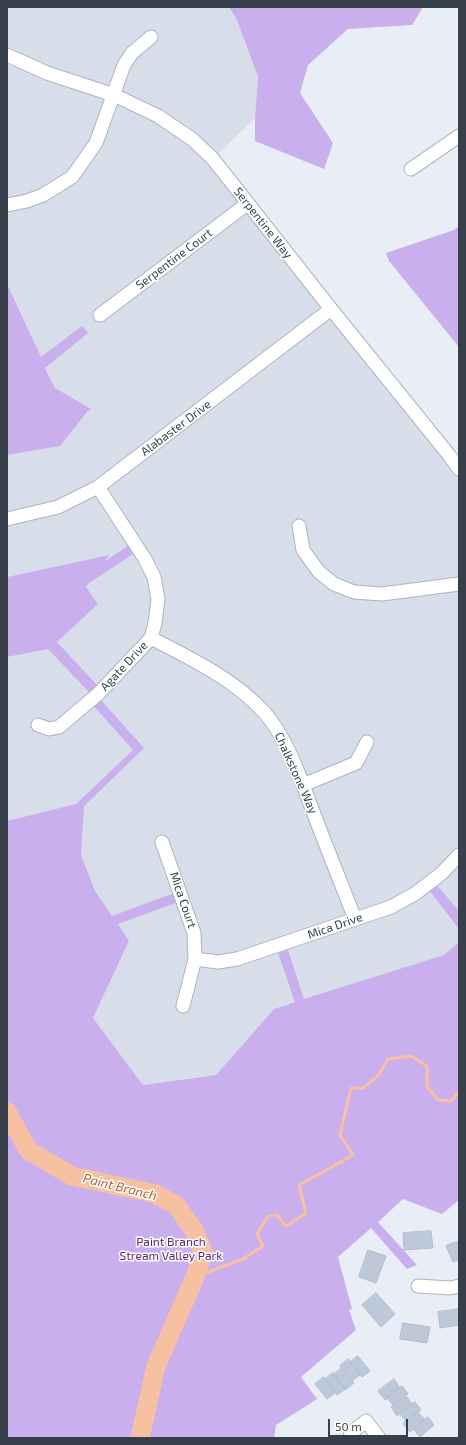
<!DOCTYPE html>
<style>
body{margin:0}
#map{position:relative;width:466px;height:1445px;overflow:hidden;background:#e9eef6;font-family:"Exo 2",sans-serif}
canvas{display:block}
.frame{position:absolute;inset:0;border:8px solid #373f4b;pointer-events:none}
.scale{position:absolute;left:328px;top:1419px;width:80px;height:18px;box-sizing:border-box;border:2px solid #373f4b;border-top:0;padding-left:5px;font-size:12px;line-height:14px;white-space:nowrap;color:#373f4b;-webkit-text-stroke:3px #fff;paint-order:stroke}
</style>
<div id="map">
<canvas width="466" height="1445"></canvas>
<div class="frame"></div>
<div class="scale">50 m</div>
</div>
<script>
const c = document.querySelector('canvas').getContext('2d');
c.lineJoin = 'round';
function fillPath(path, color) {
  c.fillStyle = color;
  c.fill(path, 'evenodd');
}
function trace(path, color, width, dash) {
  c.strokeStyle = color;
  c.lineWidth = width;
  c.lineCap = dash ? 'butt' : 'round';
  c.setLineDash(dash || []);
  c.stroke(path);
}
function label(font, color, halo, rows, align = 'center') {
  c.font = font + ' "Exo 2",sans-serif';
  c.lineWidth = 3;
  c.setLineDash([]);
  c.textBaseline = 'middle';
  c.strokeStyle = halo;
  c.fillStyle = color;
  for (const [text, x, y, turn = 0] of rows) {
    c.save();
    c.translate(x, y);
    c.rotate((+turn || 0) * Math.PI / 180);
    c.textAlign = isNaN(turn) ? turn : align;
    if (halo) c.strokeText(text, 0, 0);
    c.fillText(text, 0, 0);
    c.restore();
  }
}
fillPath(new Path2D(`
 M7,7H229L236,18L258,77L255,118L213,159L459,469V942L444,955L274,1009L216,1075L143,1085L93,1018L129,941L95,891L79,854L7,821V657L50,648L98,604L86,587L108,555L7,577V455L60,446L89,409L55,388L8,286H7Z`), '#d7deea');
fillPath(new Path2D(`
 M229,7H423L412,25L348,29L308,65L300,93L333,143L324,169L255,141V118L258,77L236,18Z
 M459,226V347L389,261L386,253L454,230Z
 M7,286H8L41,357L82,326L88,333L45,368L55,388L91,409L87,412L60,446L7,455Z
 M128,546L133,554L89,583L86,587L98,604L57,642L97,685L89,692L48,649L7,657V577L109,555L105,561Z
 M100,699L144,748L84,806L81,855L95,891L112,916L174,893L178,902L118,924L129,941L93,1018L143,1085L216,1075L274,1009L295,1002L278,953L288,950L304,999L444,955L459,942V1200L442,1214L403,1199L378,1222L417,1265L407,1269L371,1228L338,1257L352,1309L349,1310L356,1330L301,1377L317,1399L276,1425L274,1438H7V821L76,804L133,750L93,705Z
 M436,884L459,911V929L429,890Z`), '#c9afed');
trace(new Path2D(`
 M195,1277L243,1259L263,1246L257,1234L268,1216L277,1215L286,1226L306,1213L299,1185L353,1155L340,1135L351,1088H363L378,1076L388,1059L411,1056L427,1066V1086L438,1100L451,1101L459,1091`), '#f7c1a1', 3);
trace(new Path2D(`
 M7,1112L29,1151L72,1176L156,1194L177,1206L195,1232L203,1253L195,1277L156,1366L140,1438`), '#f7c1a1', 19);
const building = new Path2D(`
 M431,1231L433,1248L404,1250L403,1233Z
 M459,1241V1259L453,1262L446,1246Z
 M368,1250L386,1256L376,1283L359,1277Z
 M376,1293L395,1314L381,1327L362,1305Z
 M459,1309V1325L440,1328L438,1312Z
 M403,1323L430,1327L427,1343L400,1339Z
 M358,1356L370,1371L362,1377L350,1362Z
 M348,1359L360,1375L352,1381L340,1366Z
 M342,1368L354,1383L345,1390L334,1374Z
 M333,1373L345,1389L337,1395L325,1379Z
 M324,1377L335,1393L327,1399L315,1384Z
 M394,1379L400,1388L385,1400L378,1391Z
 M402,1386L408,1394L393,1405L387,1398Z
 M406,1396L412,1404L397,1416L391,1407Z
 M415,1402L421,1410L406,1421L400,1414Z
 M418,1412L425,1420L410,1432L403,1424Z
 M428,1417L434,1425L420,1437L413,1429Z`);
fillPath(building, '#bdc9d9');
trace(building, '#b0bfd4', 1);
const minor = new Path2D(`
 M7,55L47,73L114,95L158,116L192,139L213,159L331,309L449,455L459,469
 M411,169L459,136
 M7,205L27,201L43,195L72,177L96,143L124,65L132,53L151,37
 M100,315L247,204
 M7,519L58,507L98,487L331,309
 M299,526L303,550L319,572L334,584L354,592L382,594L459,584
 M151,638C191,659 233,678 264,712C287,738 300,777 312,809C326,846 341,883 355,919
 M38,725L49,729L59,727L98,694L151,638L155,623L158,599L154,577L145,559L98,487
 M303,785L356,763L367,742
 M162,842L194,933L195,959L183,1006
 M195,959L218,962L237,959L391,907L416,893L442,873L459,855
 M418,1286L450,1288L459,1286
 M350,1438L351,1433L366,1421L379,1438`);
trace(minor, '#abb4c2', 15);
trace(minor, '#fff', 13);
label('12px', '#373f4b', '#fff', [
 ["Serpentine Way",263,223,52],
 ["Serpentine Court",174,259,-37],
 ["Alabaster Drive",176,428,-37],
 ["Agate Drive",124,666,-47],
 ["Chalkstone Way",296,773,66],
 ["Mica Court",183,900,71],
 ["Mica Drive",335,926,-19]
]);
label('12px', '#5b2383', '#fff', [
 ["Paint Branch",171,1242],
 ["Stream Valley Park",171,1256]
]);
label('italic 13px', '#b85d24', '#fff', [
 ["Paint Branch",120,1187,14]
]);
</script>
